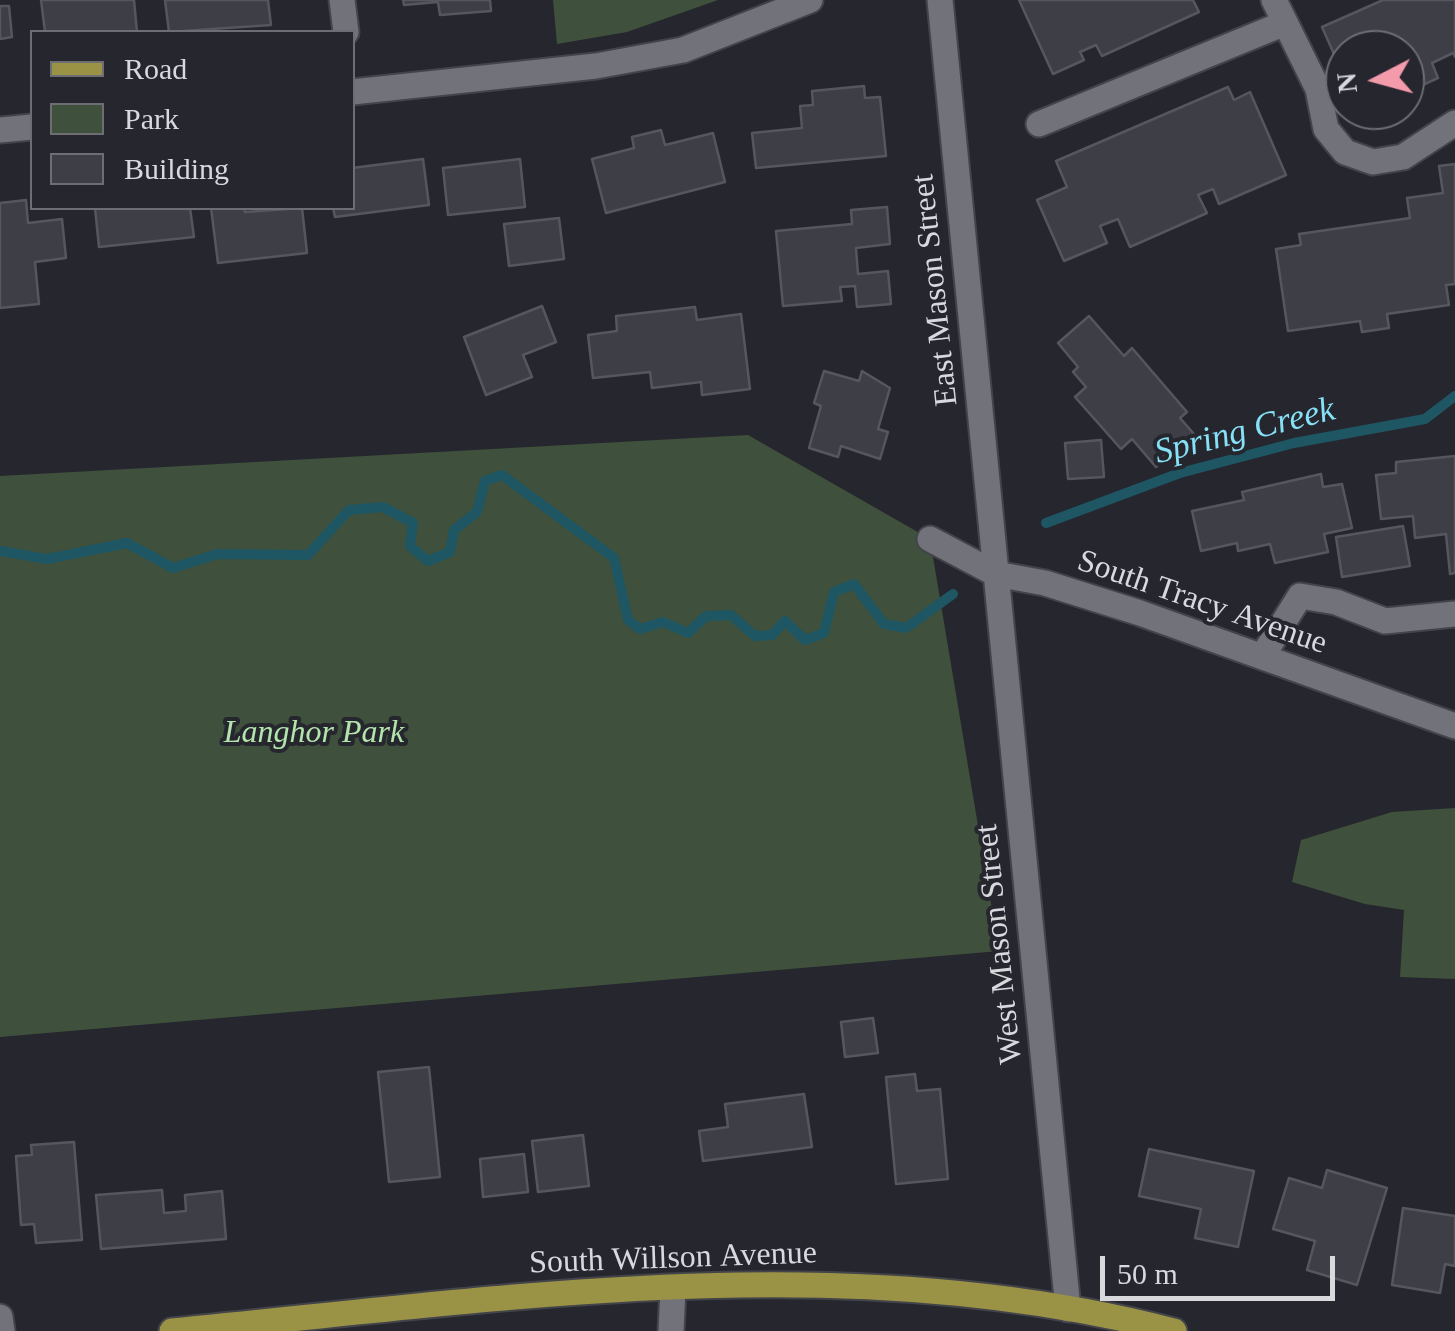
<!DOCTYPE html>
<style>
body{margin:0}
#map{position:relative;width:1455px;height:1331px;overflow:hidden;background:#26262e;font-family:"Times New Roman",serif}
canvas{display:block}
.legend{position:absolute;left:30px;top:30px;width:325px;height:180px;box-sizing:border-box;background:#26262e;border:2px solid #6d6d74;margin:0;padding:12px 18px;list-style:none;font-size:30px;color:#d8d8dd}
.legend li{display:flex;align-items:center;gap:20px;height:50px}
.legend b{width:50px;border:2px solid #6d6d74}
.north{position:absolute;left:1325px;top:30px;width:100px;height:100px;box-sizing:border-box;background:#26262e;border:2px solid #6d6d74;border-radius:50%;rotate:264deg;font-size:28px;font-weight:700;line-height:40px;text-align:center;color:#d8d8dd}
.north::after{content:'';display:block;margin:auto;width:35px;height:45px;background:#f39aab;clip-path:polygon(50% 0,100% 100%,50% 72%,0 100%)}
.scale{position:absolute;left:1100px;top:1256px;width:235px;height:45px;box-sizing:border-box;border:5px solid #d8d8dd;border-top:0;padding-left:12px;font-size:30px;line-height:35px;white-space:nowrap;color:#d8d8dd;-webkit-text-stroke:8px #26262e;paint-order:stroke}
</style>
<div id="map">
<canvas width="1455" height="1331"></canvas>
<ul class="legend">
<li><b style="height:12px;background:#9a9245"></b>Road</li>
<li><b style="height:28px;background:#3f513c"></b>Park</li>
<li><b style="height:28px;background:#3e3e47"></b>Building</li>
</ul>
<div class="north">N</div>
<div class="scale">50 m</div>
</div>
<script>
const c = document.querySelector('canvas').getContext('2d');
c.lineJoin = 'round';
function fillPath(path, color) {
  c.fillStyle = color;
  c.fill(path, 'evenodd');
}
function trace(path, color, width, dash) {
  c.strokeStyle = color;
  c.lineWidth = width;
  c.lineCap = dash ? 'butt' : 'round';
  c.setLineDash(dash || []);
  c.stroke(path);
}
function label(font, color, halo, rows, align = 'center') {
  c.font = font + ' "Times New Roman",serif';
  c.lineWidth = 8;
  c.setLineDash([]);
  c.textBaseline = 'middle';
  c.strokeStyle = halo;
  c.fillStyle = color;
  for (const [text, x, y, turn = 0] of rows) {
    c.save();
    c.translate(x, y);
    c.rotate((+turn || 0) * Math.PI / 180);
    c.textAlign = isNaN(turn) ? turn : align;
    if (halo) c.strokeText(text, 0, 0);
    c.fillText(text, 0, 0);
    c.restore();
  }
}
fillPath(new Path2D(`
 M553,0H718L627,32L557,44Z
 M748,435L930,539L999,951L0,1037V476Z
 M1455,808V979L1400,977L1404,910L1365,904L1292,882L1301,840L1392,812Z`), '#3f513c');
trace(new Path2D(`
 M1046,523L1180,473L1294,443L1425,419L1455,396
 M0,551L47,559L127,543L173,568L217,554L308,555L349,510L383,507L413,523L410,546L428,561L450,552L454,530L477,512L485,481L502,475L614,558L628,620L640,629L663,622L688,633L706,616L731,615L755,636L772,635L785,621L805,640L824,633L834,592L854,584L884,624L906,628L953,594`), '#1e5663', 10);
const building = new Path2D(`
 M41,0H134L137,32H45Z
 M165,0H268L271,25L169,32Z
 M403,0H490L491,11L440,15L438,2L404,5Z
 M1019,0H1193L1199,12L1102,56L1096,45L1080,52L1084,60L1053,74Z
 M1383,0H1455V57L1453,53L1432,63L1438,78L1405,93V50H1345V79L1322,27Z
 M0,6H9L12,37L0,39Z
 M864,86L865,98L880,97L886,156L756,168L752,133L802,128L800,106L813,105L812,91Z
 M1228,87L1234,100L1250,92L1286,175L1219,204L1213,189L1198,195L1207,213L1130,247L1118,219L1100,226L1107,243L1064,261L1037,200L1067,187L1056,161Z
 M661,130L665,145L713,133L725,182L606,213L592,159L634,148L632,137Z
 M423,159L429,205L335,217L333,208H352V168Z
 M520,159L525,207L448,215L443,168Z
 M1455,164V284L1446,285L1449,305L1387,314L1389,328L1362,332L1360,321L1288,331L1276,249L1301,245L1299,234L1410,218L1407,198L1443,193L1439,166Z
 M26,200L28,223L62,219L66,258L35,262L39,304L0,308V203Z
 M887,207L890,244L856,248L858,274L888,271L891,304L857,307L855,286L840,287L842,301L783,306L776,231L852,224L851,210Z
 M95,208H190L194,237L99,247Z
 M211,208H244L245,212L302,208L307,253L218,263Z
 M559,218L564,259L509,266L504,224Z
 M542,306L556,342L523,355L532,377L486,395L464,337Z
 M695,307L697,320L741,314L750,389L702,395L701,382L652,388L650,372L593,378L588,335L617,331L616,316Z
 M1089,316L1124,356L1132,348L1187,412L1180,418L1194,434L1156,467L1132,439L1121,449L1075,397L1086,387L1073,372L1078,367L1058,343Z
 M824,371L859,381L862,371L890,388L878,429L888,432L880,459L841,446L838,457L809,448L821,406L814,403Z
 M1101,440L1104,477L1068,479L1065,443Z
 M1455,456V573L1450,574L1446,534L1415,538L1413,516L1381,519L1376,475L1396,473V462Z
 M1321,474L1323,487L1342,484L1352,528L1324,534L1328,552L1275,563L1270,544L1238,551L1237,543L1201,551L1192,511L1244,500L1242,492Z
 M1403,526L1410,566L1342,577L1336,537Z
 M873,1018L878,1053L845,1057L841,1022Z
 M429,1067L440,1177L389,1182L378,1072Z
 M915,1074L917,1091L940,1089L948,1179L896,1184L886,1077Z
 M804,1094L812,1147L703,1161L699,1131L728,1127L725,1104Z
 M583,1135L589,1186L538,1192L532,1141Z
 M74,1142L82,1240L36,1243L34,1224L21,1225L16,1156L32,1155L31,1145Z
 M1149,1149L1254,1171L1238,1247L1195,1238L1201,1209L1139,1196Z
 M524,1154L528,1192L483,1197L480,1159Z
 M1327,1170L1387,1188L1357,1285L1307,1270L1315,1241L1273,1229L1289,1178L1322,1188Z
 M162,1190L164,1213L186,1211L185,1195L222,1191L226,1239L101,1249L96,1195Z
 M1403,1208L1455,1216V1266L1445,1264L1440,1293L1392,1285Z`);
fillPath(building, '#3e3e47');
trace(building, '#56565f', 2.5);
const minor = new Path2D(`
 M342,0L346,32
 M940,0L1068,1309
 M1274,0L1318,89L1326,129L1345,152L1373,162L1403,157L1455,123
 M352,92L596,66L683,50L810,0
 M1039,124L1285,23
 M0,130L32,127
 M930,539L996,574L1045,583L1140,613L1455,726
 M1262,657L1300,596L1336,602L1385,621L1455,614
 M0,1317L2,1331
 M671,1331L673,1288`);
const major = new Path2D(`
 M172,1331C503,1299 846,1245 1174,1331`);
trace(minor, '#43434a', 29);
trace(major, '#43434a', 29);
trace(minor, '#72727b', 25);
trace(major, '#9a9245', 25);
label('32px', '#d8d8dd', '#26262e', [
 ["East Mason Street",936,290,-96],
 ["South Tracy Avenue",1202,603,19],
 ["West Mason Street",1000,944,-96],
 ["South Willson Avenue",673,1259,-2]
]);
label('italic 32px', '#b3e4ac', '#26262e', [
 ["Langhor Park",314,734]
]);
label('italic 35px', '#86e0f6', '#26262e', [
 ["Spring Creek",1245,432,-14]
]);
</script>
